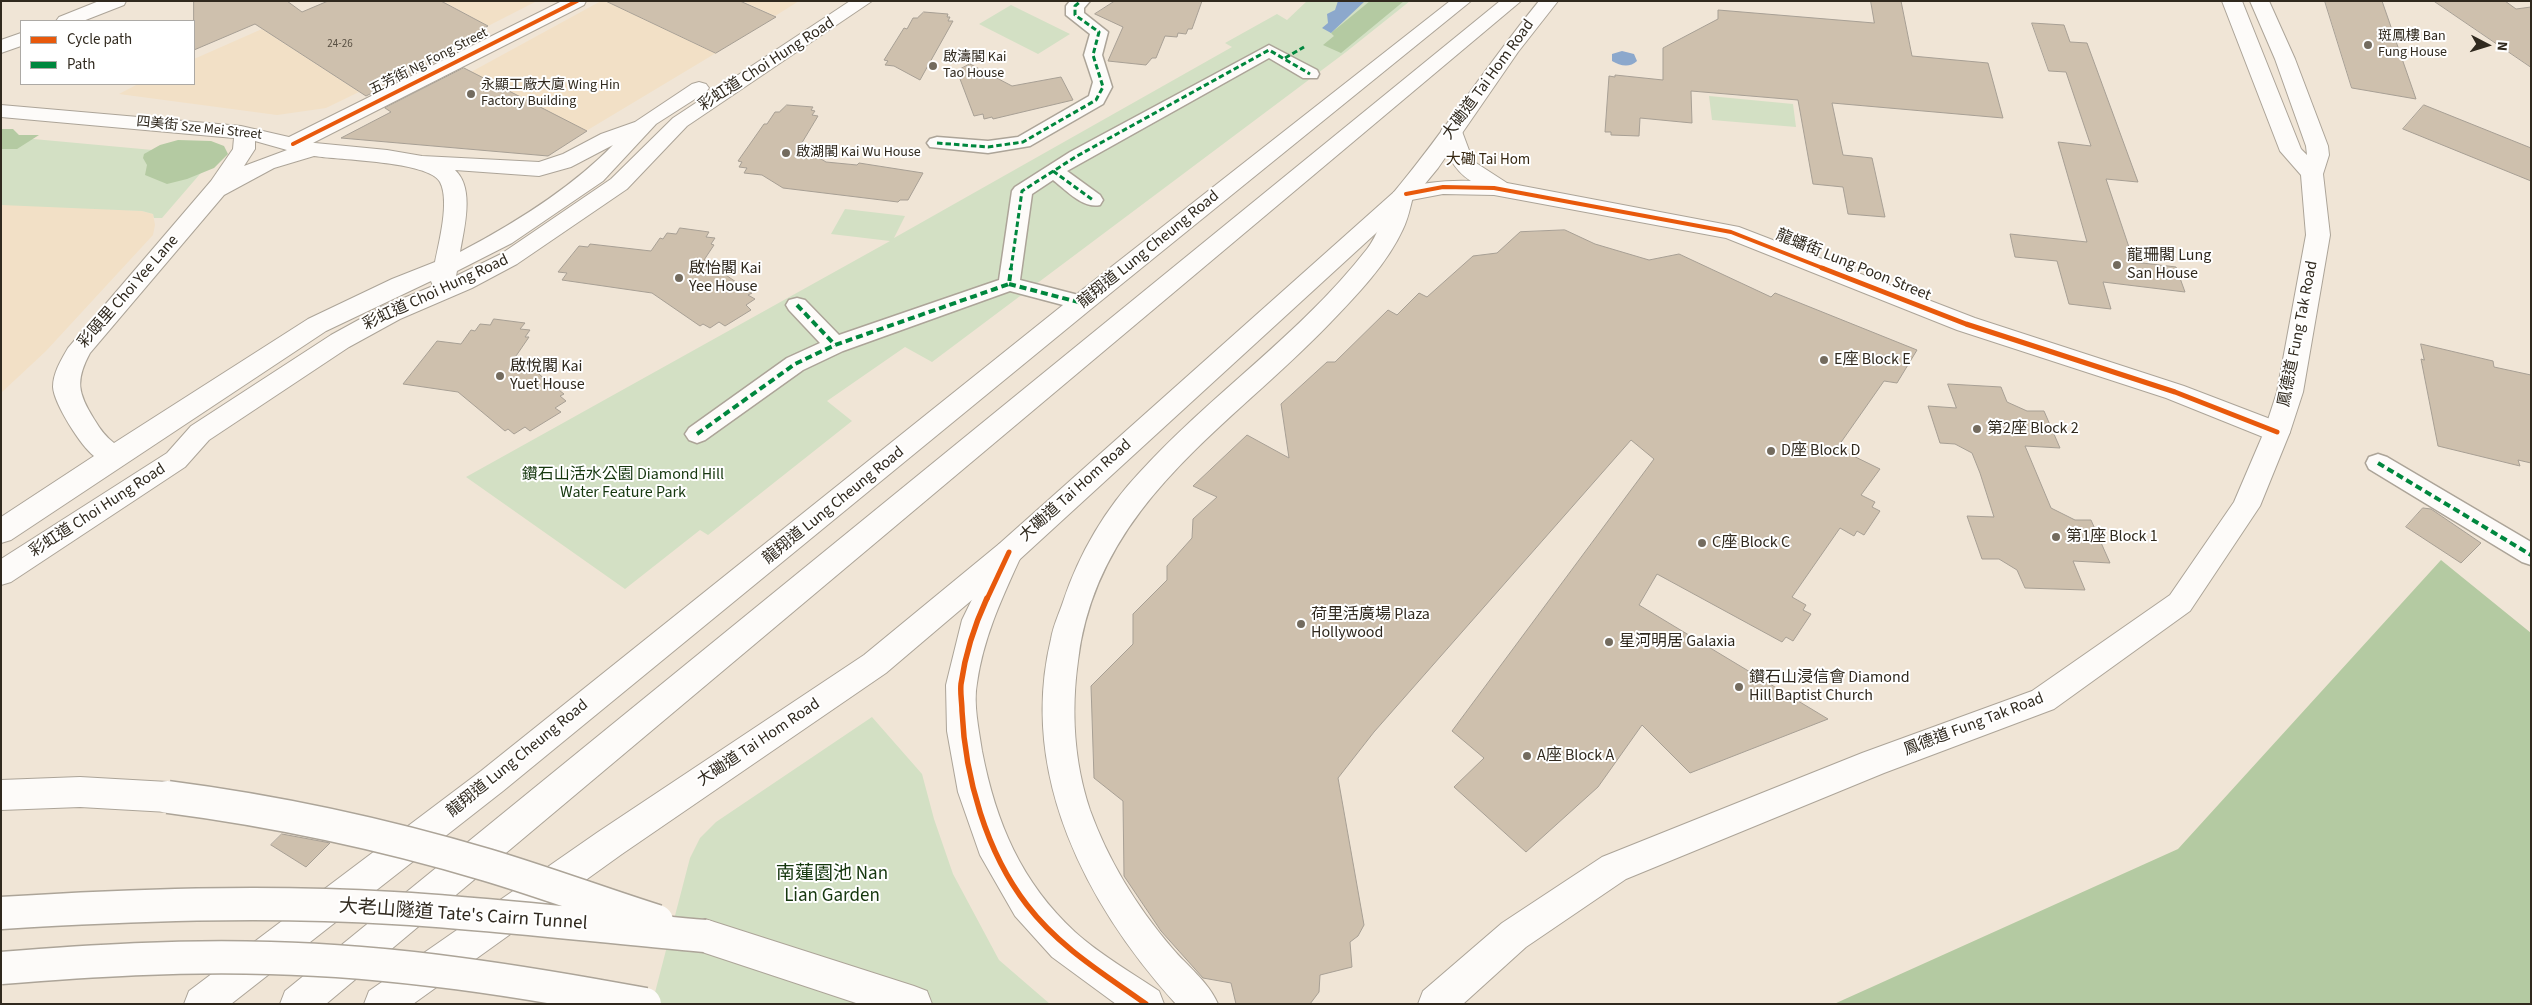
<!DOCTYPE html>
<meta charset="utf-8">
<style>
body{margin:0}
#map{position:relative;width:2532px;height:1005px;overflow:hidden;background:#f0e5d6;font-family:"Source Sans 3",sans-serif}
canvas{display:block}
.frame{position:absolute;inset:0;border:2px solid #30291e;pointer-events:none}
.legend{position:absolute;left:20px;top:20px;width:175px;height:65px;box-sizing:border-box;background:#fff;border:1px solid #aca9a5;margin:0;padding:6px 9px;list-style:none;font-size:15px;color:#30291e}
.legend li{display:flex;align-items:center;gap:10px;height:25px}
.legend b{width:25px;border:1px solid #aca9a5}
.north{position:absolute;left:2462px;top:20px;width:50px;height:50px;-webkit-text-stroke:4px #fff;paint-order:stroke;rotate:95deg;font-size:14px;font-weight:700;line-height:20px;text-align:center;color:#30291e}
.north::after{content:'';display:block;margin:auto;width:18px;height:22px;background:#30291e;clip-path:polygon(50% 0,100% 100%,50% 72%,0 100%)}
</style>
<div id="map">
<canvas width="2532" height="1005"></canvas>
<div class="frame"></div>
<ul class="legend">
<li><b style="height:6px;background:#e8590c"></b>Cycle path</li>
<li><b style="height:6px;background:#00873e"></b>Path</li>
</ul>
<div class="north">N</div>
</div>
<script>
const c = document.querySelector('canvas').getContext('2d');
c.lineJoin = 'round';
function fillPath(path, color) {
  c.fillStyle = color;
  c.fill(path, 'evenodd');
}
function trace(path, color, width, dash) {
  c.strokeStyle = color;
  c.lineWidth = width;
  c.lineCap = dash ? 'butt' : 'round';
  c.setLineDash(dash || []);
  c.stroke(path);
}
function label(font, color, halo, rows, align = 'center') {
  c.font = font + ' "Source Sans 3","Noto Sans TC",sans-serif';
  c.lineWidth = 4;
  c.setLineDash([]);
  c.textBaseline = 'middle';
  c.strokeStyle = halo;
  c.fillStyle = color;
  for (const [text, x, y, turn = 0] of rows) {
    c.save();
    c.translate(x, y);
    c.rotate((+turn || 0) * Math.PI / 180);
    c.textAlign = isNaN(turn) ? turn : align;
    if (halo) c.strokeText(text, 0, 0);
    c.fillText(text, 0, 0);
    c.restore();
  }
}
fillPath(new Path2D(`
 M442,1H537L488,26Z
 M601,1H606L716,53L586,131L471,72Z
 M742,1H799L775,16Z
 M262,29L359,92L326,108L277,115L119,94L138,84H194V59Z
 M1,203L142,211L153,214L155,225L153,235L46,351L1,393Z`), '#f2e0c6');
fillPath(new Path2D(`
 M1307,1H1410L1346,52L932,362L905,347L827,401L852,421L708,535L700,530L625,589L466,477L890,241L831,234L845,209L905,216L894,238L1232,47L1225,43L1277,14L1287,20Z
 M1011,5L1070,34L1038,54L979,24Z
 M1709,96L1793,104L1796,127L1712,120Z
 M1,136L196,154L206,167L162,218H154L153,214L142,211L1,205Z
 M872,717L922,774L934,819L953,874L999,960L1050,1004H652L690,858L700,838L716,822Z`), '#d3e0c4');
fillPath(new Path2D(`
 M1370,1H1404L1341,53L1323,45L1334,36L1331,33Z
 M1,129H13L19,135H39L17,149H1Z
 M178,140L211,141L224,146L228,154L214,168L187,179L167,184L145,175L147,165L143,158L144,154L160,145Z
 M2441,560L2531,633V1004H1834L2178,849Z`), '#b4caa2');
fillPath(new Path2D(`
 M1338,1H1365L1331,33L1322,28L1328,23L1327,14L1335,10Z
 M1622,51L1634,54L1637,61C1630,68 1620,66 1612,61V54Z`), '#8ca8cc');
const building = new Path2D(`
 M194,1H287L302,12L328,1H441L488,26L435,54L443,58L366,96L255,24L194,50Z
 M606,1H740L776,17L716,53Z
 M1115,1H1202L1192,29H1188L1186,34L1178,33L1177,37L1165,36L1156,58H1152L1146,65L1108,61L1123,27L1095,14Z
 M1871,1H1901L1912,56L1988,63L2003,118L1832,103L1843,155L1872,158L1885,217L1848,214L1843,187L1813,184L1798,100L1691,91L1692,123L1640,118L1639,136L1611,135V132H1605L1609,76L1615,77V75L1663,80V48L1718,19V10L1874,23Z
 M2325,1H2382L2416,99L2352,88Z
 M2434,1H2505L2516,9L2531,7V67Z
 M924,12L948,14L947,17H950L948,21H953L920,80L894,66L885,65L888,61L884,60L904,28L907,29L913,18H917Z
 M2032,23L2064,25L2070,42L2087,43L2138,182L2106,179L2134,262L2176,267L2185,292L2103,282L2111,309L2069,304L2057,261L2015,257L2010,234L2087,242L2058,142L2091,146L2066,72L2049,71Z
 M970,64L1012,86L1061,77L1073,100L993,119L992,117L984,119L983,114L974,116L957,71Z
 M464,68L587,131L548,156L341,138L391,112L385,108Z
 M787,105L813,107L811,110L815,111L812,115L818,116L800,146L826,162L857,165L859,163L923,173L908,200H900L898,202L783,188L762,175L744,173L747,168L739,167L742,162L738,161L764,124H767L775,112H779Z
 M2424,105L2531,148V181L2403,129Z
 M680,228L709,232L706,237L715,238L711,244L714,245L704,260L752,293L748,295L755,299L746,305L751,310L725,326L719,322L710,328L703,324L700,326L652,293L562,280L567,273L558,272L579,246L588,247L590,244L651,251L660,238L663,239L667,233L676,234Z
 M1565,230L1595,244L1649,260L1679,254L1771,297L1775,293L1917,350L1897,383L1884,381L1837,448L1880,469L1861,495L1875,502L1872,507L1880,511L1864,535L1857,531L1854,536L1840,528L1792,597L1806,605L1803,610L1811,614L1793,641L1786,637L1782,642L1657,574L1639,605L1828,719L1690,773L1642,725L1598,787L1526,852L1454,787L1484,758L1452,731L1654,459L1631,440L1374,732L1338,778L1364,925L1358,936L1350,942L1352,967L1320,975L1319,992L1310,1004H1236L1231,983L1203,978L1161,931L1124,876L1123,801L1094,778L1091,686L1133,644V614L1167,580V566L1192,538L1193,519L1217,497L1193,486L1247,435L1289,458L1281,404L1327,362H1335L1388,310L1397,315L1419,293L1427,297L1473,256L1497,253L1520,232Z
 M494,319L525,323L520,329L530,330L525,337H529L516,356L564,394L560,396L566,401L555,408L561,412L530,431L525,427L514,434L508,429L505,431L458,392L403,384L437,341L461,344L471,330L475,331L480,324L490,325Z
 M2421,344L2493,361L2494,367L2531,375V463L2518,460L2520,466L2438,446L2421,359L2424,360Z
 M1948,384L2001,387L2007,402L2027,411H2044L2060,448L2025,446L2051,508L2075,520H2091L2110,563L2073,561L2085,590L2025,588L2017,570L1999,559H1982L1967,516L1994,517L1980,473L1972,453L1955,444L1940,443L1928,406L1956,408Z
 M2423,508L2431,509L2481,543L2461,563L2406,527Z
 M282,834L325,842L330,843L306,867L271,845Z`);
fillPath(building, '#cec0ad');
trace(building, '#a79f94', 1);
const pedestrian = new Path2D(`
 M1070,1H1090L1084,8V13L1108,32L1102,55L1112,87L1103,104L1030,146L988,153L930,147L927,143L930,139L937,137L988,141L1018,137L1089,96L1093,82L1084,55L1090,34L1066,15V6Z
 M1269,45L1317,70L1319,74L1317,78H1303L1269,58L1067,171L1100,195L1103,200L1100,205C1083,209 1066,190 1053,180L1032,194L1020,280L1090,298L1093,303L1090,308L1082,310L1010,291L843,351L803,370L705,440L697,443L689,440L685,434L689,428L787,358L820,343L789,310L786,305L789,300L797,298L805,300L839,335L999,280L1012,191L1015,187L1070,152Z
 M2378,454L2387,457L2531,542V565L2522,562L2369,469L2366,463L2369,457Z`);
const minor = new Path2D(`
 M562,1H586L584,5L301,149L293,150L285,149L282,144L285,139Z`);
const tertiary = new Path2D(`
 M1452,125L1460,126L1473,161L1507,183L1739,227L1975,318L2184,386L2286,425L2290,432L2286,439L2277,442L2268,439L2166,398L1957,330L1726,238L1494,195L1443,194L1406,201L1398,199L1395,194L1398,189C1422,183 1446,180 1471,181C1452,169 1446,152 1441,131L1444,126Z
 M1009,541L1019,544L1023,552C1003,596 984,635 977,683C973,704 979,730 982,751C996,823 1021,882 1075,932C1099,954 1132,973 1159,991L1164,1004H1116L1052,957L1015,916L980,855L958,792L947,731L946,685L962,620L999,544Z`);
const secondary = new Path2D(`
 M99,1H126L124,5L83,21H56L59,17Z
 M850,1H872L687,126L627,189L517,264L472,288L400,319L349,347L209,440L185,467L11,582L1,585V559L167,453L191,426L331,335L382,307L433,286L431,281L326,331L11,540L1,543V517L94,456C81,446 54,404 53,387C53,373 61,360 68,348L211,181L233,149L234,138L1,117V105L241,126L315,143L387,150L422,156L539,162L563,154L601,134L635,122L692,84L699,82L706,84L709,88L706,92L656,124L603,181L512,243L457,271L456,276L501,254L611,179L673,118ZM255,141L287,150L244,166L255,149ZM613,145C570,189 515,223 460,252C464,229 475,188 455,170L539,176L571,167ZM314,156C338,160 429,161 440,182C450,201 439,242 435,262L392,279L308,319L114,443C105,436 100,429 94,419C78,393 75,381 90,353L224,195L274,168Z
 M2222,1H2242L2301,149L2307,155L2306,146L2275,59L2250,1H2269L2295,59L2328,146L2329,155L2323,174L2330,235L2303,392L2290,432L2260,506L2190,611L2054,709L1884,773L1626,879L1526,947L1463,1004H1418L1423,991L1502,923L1602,857L1862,753L2032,691L2170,595L2234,502L2264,432L2277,392L2306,235L2301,175L2280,151Z
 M21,33V46L1,53V40Z
 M1402,190L1410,192L1413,197L1410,202L1019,560L886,673L622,854L413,1004H364L369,991L598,832L864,655L999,544L1394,192Z`);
const primary = new Path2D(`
 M1539,1H1558L1518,52L1438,168L1410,202L1402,204L1394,202L1391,197L1394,192C1445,131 1488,63 1539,1Z`);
const trunk = new Path2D(`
 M1450,1H1471L1091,309L503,791L231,1004H184L189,991L481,771L1073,297Z
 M1500,1H1521L326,1004H280L285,991Z
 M1402,190L1410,192L1413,197C1410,208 1408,219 1403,229C1387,264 1357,295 1331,322C1231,427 1097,503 1078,661C1071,711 1074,762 1090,810C1108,860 1137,907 1172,948C1187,966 1208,981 1218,1004H1176C1087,906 1018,775 1051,639C1053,626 1059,614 1063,602C1079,554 1105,509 1140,472C1212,393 1300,335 1367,249C1382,230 1382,210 1394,192Z
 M80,777L168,782L179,787L184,797L179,807L168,812L80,807L1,810V780Z
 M705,919L914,986L927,991L932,1004H859L705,953L693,948L688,936L693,924Z`);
trace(pedestrian, '#aca498', 3);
trace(minor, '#aca498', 2);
trace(tertiary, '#aca498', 2);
trace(secondary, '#aca498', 2);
trace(primary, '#aca498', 2);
trace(trunk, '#aca498', 2);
fillPath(pedestrian, '#fdfbf9');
fillPath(minor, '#fdfbf9');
fillPath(tertiary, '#fdfbf9');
fillPath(secondary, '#fdfbf9');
fillPath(primary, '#fdfbf9');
fillPath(trunk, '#fdfbf9');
const trunkBridge = new Path2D(`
 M168,797C276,811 383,834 487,865C544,882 600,903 657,921
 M1,913C131,905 263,900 393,908C497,914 601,927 705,936
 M1,968C90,961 180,955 270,958C396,961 521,981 645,1004`);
trace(trunkBridge, '#aca498', 35, []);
trace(trunkBridge, '#fdfbf9', 32);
trace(new Path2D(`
 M1285,58L1304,47
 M937,143L988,147L1023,142L1096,100L1103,87L1093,55L1099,32L1075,15V6L1081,1
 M1053,171L1093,200
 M1011,269L1022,191L1077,156L1269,50L1310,74`), '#00873e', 3, [5.5, 3]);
trace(new Path2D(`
 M1009,284L1082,303
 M797,305L835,345
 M697,434L795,364L835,345L1009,284L1011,268
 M2378,463L2531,555`), '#00873e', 4, [7, 4]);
trace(new Path2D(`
 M293,144L577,1
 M1406,194L1443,187L1494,188L1731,232L1825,269`), '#e8590c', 4);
trace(new Path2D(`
 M1822,268L1966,324L2175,392L2277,432
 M987,599L1009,552`), '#e8590c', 5);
trace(new Path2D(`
 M987,598C975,624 965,655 961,684C960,693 962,702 962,711C965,777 986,852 1027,905C1059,947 1104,974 1146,1004`), '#e8590c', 5.5);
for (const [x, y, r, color] of [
 [2368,45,5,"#736b5e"],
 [933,66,5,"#736b5e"],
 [471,94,5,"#736b5e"],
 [786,153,5,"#736b5e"],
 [2117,265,5,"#736b5e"],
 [679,278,5,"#736b5e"],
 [1824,360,5,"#736b5e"],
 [500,376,5,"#736b5e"],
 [1977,429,5,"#736b5e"],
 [1771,451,5,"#736b5e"],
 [2056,537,5,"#736b5e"],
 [1702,543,5,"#736b5e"],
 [1301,624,5,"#736b5e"],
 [1609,642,5,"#736b5e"],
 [1739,687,5,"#736b5e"],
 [1527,756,5,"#736b5e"]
]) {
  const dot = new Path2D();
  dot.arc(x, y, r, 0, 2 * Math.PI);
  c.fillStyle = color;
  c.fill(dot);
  trace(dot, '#fff', 2);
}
label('11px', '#584f42', null, [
 ["24-26",340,45]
]);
label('14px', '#30291e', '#fff', [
 ["斑鳳樓 Ban",2378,37],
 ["Fung House",2378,53],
 ["啟濤閣 Kai",943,58],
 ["Tao House",943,74],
 ["永顯工廠大廈 Wing Hin",481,86],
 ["Factory Building",481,102],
 ["啟湖閣 Kai Wu House",796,153]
], 'left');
label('14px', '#30291e', '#fff', [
 ["五芳街 Ng Fong Street",429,62,-27],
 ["四美街 Sze Mei Street",199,129,6]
]);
label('15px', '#372812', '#fff', [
 ["大磡 Tai Hom",1488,161]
]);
label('16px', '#30291e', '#fff', [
 ["彩虹道 Choi Hung Road",767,65,-33],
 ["大磡道 Tai Hom Road",1489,80,-54],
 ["龍翔道 Lung Cheung Road",1149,250,-39],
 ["龍蟠街 Lung Poon Street",1853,266,22],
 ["彩頤里 Choi Yee Lane",129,292,-49],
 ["彩虹道 Choi Hung Road",436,293,-25],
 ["鳳德道 Fung Tak Road",2299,334,-79],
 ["大磡道 Tai Hom Road",1076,491,-42],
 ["龍翔道 Lung Cheung Road",834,506,-39],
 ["彩虹道 Choi Hung Road",98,511,-33],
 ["鳳德道 Fung Tak Road",1974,725,-21],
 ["大磡道 Tai Hom Road",759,743,-34],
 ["龍翔道 Lung Cheung Road",518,759,-39]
]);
label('16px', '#30291e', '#fff', [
 ["龍珊閣 Lung",2127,256],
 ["San House",2127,274],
 ["啟怡閣 Kai",689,269],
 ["Yee House",689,287],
 ["E座 Block E",1834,360],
 ["啟悅閣 Kai",510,367],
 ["Yuet House",510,385],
 ["第2座 Block 2",1987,429],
 ["D座 Block D",1781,451],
 ["第1座 Block 1",2066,537],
 ["C座 Block C",1712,543],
 ["荷里活廣場 Plaza",1311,615],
 ["Hollywood",1311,633],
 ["星河明居 Galaxia",1619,642],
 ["鑽石山浸信會 Diamond",1749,678],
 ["Hill Baptist Church",1749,696],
 ["A座 Block A",1537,756]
], 'left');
label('16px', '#15370e', '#fff', [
 ["鑽石山活水公園 Diamond Hill",623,475],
 ["Water Feature Park",623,493]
]);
label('19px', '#15370e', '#fff', [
 ["南蓮園池 Nan",832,875],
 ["Lian Garden",832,897]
]);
label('19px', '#30291e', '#fff', [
 ["大老山隧道 Tate's Cairn Tunnel",463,916,4]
]);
</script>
